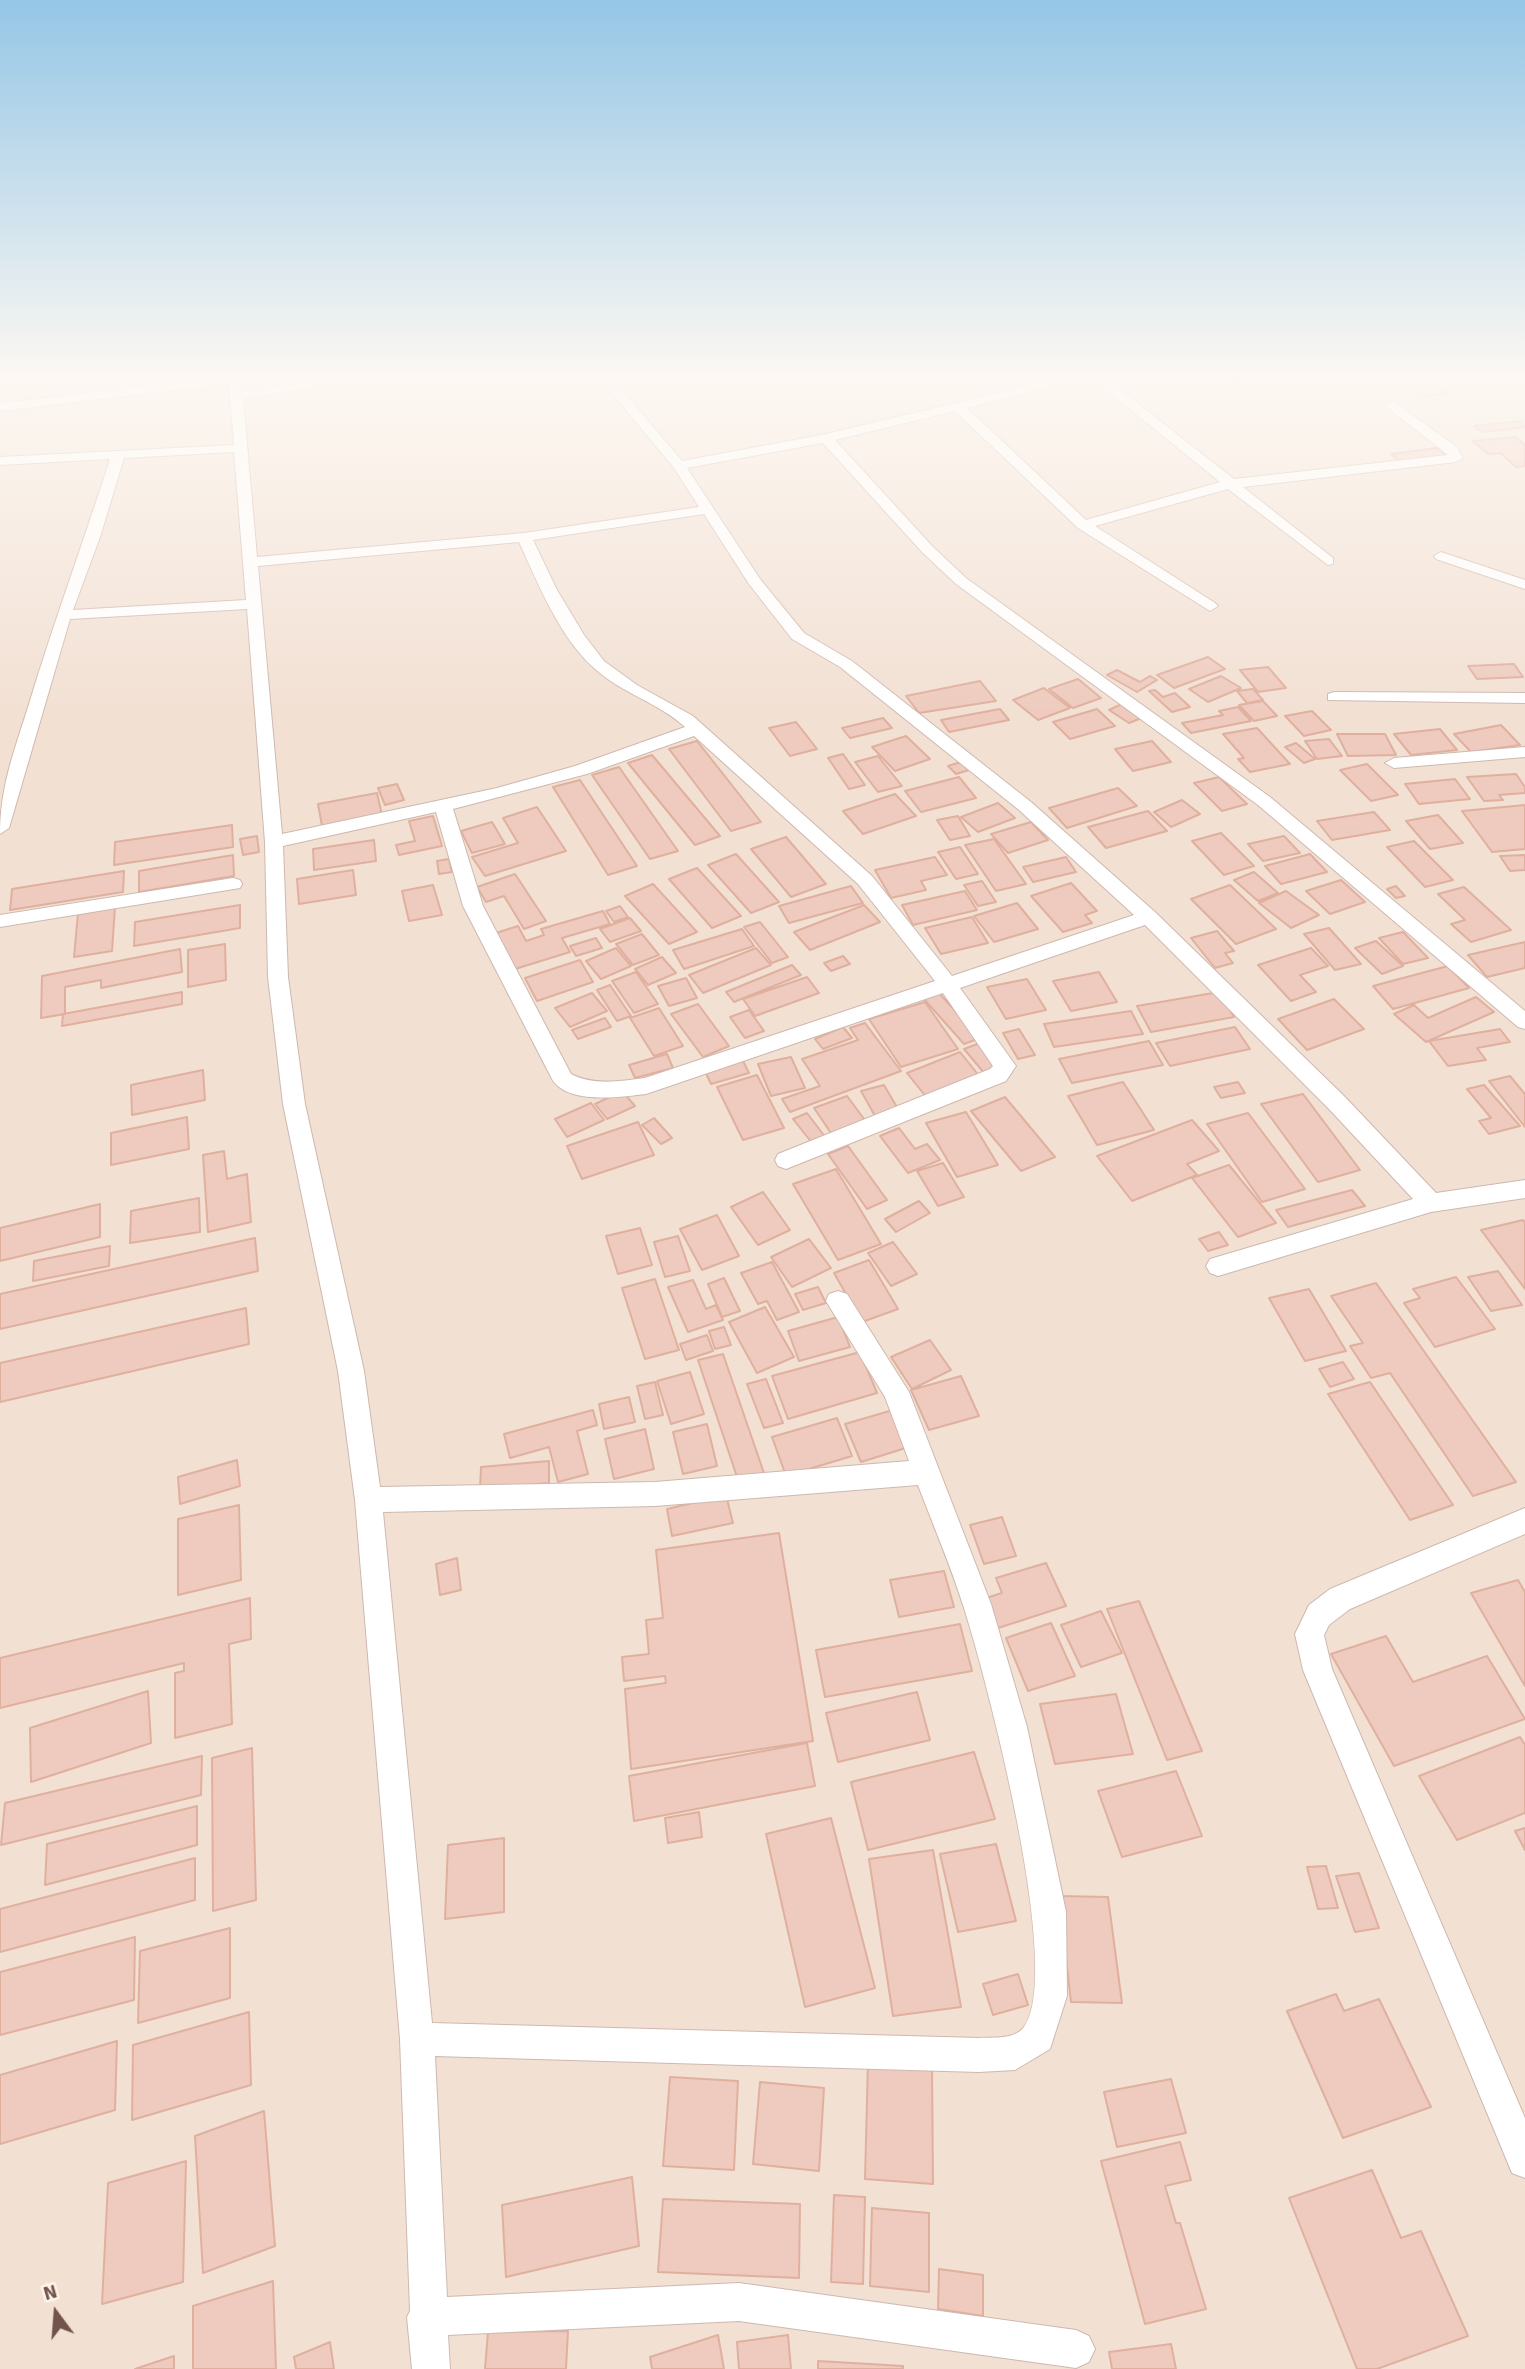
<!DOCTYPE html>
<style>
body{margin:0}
#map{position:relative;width:1525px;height:2369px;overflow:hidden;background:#fbefe5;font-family:Signika,sans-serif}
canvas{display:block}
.north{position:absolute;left:21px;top:2278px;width:70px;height:70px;-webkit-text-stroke:5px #fef4ea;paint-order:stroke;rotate:344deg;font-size:19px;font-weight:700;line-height:28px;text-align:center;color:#72544c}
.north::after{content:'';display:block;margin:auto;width:24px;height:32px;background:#72544c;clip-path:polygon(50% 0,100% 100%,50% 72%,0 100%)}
</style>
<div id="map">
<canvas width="1525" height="2369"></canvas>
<div class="north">N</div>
</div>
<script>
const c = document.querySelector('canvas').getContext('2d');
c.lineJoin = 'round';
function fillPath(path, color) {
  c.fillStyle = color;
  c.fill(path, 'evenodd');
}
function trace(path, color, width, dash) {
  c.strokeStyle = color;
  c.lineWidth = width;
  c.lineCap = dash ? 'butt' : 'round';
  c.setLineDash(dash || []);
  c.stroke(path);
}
fillPath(new Path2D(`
 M0,381H1525V2369H0Z`), '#f2e0d3');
const building = new Path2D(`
 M1199,381H1244L1212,389Z
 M1398,381H1429L1447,393L1422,397Z
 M1521,421L1525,427L1482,432L1474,426Z
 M1516,437L1525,445V466L1516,467L1501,453L1488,454L1473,441Z
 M1437,448L1449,457L1403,464L1391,454Z
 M1208,657L1225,669L1174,688L1157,675Z
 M1514,664L1523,677L1477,679L1468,666Z
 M1268,667L1286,688L1258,692L1240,670Z
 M1117,670L1140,682L1150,676L1157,680L1137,692L1107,675Z
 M1221,676L1241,688L1208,702L1189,689Z
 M1078,679L1101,698L1073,708L1049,689Z
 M980,681L996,701L919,713L906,696Z
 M1044,688L1070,708L1038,720L1013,700Z
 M1253,689L1263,700L1247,703L1237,691Z
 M1155,690L1163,697L1175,693L1190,707L1172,712L1149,691Z
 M1263,701L1277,716L1254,721L1239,705Z
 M1124,703L1144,717L1129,723L1109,710Z
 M1238,707L1251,721L1191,733L1182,723L1223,715L1219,711Z
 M1000,709L1009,720L949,732L941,720Z
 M1097,709L1115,726L1070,739L1053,722Z
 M1312,711L1331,730L1304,736L1285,716Z
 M883,718L892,728L850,738L842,728Z
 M796,722L817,749L790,756L769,728Z
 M1501,725L1520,745L1471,752L1454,734Z
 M1257,728L1290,764L1250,772L1238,759L1244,758L1223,734Z
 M1440,729L1457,750L1411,755L1394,734Z
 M1337,734H1385L1396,755L1348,756Z
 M906,736L930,759L895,771L872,747Z
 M1329,739L1342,756L1317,759L1305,741Z
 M697,741L761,822L731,831L669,749Z
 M1152,741L1171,762L1133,771L1115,749Z
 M1296,743L1315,759L1304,763L1285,747Z
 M843,754L865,785L849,789L828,758Z
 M652,755L720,836L695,845L628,763Z
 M878,756L902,786L878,792L855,762Z
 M961,762L969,770L956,774L948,766Z
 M1367,764L1398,795L1371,801L1340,770Z
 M619,767L678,851L650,859L592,775Z
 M1516,774L1525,787V793L1499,795L1503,800L1484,801L1467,777Z
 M959,777L976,798L921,812L905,791Z
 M1219,777L1247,804L1222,811L1194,783Z
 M1455,779L1470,799L1419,804L1405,784Z
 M580,780L637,866L608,875L553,787Z
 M397,784L404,800L385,805L378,788Z
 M1118,788L1137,806L1067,828L1049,808Z
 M377,793L382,815L322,826L318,804Z
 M895,794L916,816L863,834L843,811Z
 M1182,800L1200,814L1171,827L1154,812Z
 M998,803L1015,818L978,832L961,817Z
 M1525,805V849L1492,852L1462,811Z
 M537,807L566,851L485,876L472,857L518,843L503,818Z
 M1148,811L1167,831L1106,848L1088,827Z
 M1374,812L1390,830L1332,840L1317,821Z
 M1438,815L1463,843L1430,849L1406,821Z
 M433,816L442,846L399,855L396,845L415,841L409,821Z
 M958,816L970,836L950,840L937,820Z
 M492,822L505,844L472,853L461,831Z
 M1031,822L1048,840L1008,853L991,834Z
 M232,825L233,847L114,865L115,842Z
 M1221,833L1254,866L1224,875L1192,841Z
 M257,836L259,852L243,855L240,839Z
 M1284,836L1300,853L1263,861L1248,844Z
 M786,837L826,884L791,897L751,849Z
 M994,839L1026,884L996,891L965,845Z
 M374,840L376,861L314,870L313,849Z
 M1414,841L1453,880L1425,887L1387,847Z
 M960,847L978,874L956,879L938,852Z
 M736,854L779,902L751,913L708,865Z
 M1310,854L1327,872L1281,884L1265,866Z
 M233,855L234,876L139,892V871Z
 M1525,855V870L1510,871L1500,856Z
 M935,857L947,875L921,881L926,890L891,898L875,870Z
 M1066,857L1076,872L1033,882L1023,867Z
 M449,859L452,872L439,874L437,861Z
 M697,868L741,916L712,928L669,879Z
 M353,870L356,895L299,904L297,879Z
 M124,871L123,892L10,910L12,889Z
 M1254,872L1278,893L1258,901L1234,880Z
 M515,874L546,921L524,929L504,896L486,902L477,887Z
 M1341,880L1365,902L1330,914L1306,891Z
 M982,881L996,902L978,906L964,885Z
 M1071,883L1097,911L1085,915L1092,923L1063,932L1031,896Z
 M653,884L697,932L669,944L625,896Z
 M433,885L442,915L409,921L402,891Z
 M1230,885L1276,929L1236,944L1191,899Z
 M851,886L863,903L789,923L779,906Z
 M1396,886L1405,896L1396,898L1387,889Z
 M1464,887L1511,930L1471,942L1451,924L1465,920L1438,894Z
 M965,891L977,910L913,925L902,905Z
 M1286,891L1319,915L1291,928L1259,903Z
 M1017,903L1038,929L994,942L974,916Z
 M240,905V928L134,946L135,922Z
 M864,905L880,922L810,950L794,932Z
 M620,906L628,917L614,922L606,911Z
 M115,907L112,951L74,957L78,913Z
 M603,911L610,924L562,938L570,952L515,969L496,933L518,926L526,941L544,935L541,929Z
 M972,917L988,943L941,954L925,928Z
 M630,918L641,931L610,942L600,929Z
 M760,922L788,957L772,963L744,927Z
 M1329,928L1361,964L1335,970L1304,934Z
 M742,929L754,946L684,969L673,950Z
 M1217,931L1234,951L1225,953L1233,963L1215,968L1191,938Z
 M1403,932L1428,958L1403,964L1379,938Z
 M642,934L659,955L633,965L616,944Z
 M596,938L602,948L576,956L570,946Z
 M1376,941L1403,966L1382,974L1355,948Z
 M1525,942V968L1487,977L1468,955Z
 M225,944L226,980L188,987V950Z
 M616,948L631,966L601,979L586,961Z
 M756,948L771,965L703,993L689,975Z
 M1311,948L1328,966L1300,975L1316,992L1291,1001L1258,965Z
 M180,949L182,972L101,988V980L65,987V1014L41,1018L42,976Z
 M843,956L850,964L831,971L824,963Z
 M662,957L676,973L648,985L635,969Z
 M580,960L593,982L537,1001L525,978Z
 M792,965L801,975L734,1002L726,992Z
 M1448,966L1469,988L1393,1009L1373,986Z
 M636,972L658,1004L634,1013L612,981Z
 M1099,972L1117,1002L1071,1011L1053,981Z
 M807,977L819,993L755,1016L743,999Z
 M686,978L697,998L669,1006L658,986Z
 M1027,979L1046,1010L1006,1019L987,987Z
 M610,985L631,1016L617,1021L597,990Z
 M182,992V1004L62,1026L63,1014Z
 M1219,992L1234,1017L1151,1032L1137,1006Z
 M592,993L607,1011L570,1027L555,1008Z
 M939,993L980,1038L964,1044L924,999Z
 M1476,997L1494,1012L1426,1042L1394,1014L1414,1005L1428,1018Z
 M1334,999L1364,1029L1307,1050L1278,1019Z
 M925,1002L958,1049L901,1067L869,1019Z
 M698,1004L729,1046L703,1057L671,1014Z
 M659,1008L683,1046L654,1056L630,1018Z
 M749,1010L764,1031L745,1038L730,1017Z
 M1131,1011L1143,1034L1054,1047L1044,1024Z
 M605,1018L611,1027L578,1039L572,1030Z
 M865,1023L901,1071L790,1112L782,1099L820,1086L802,1059L858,1040L850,1028Z
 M843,1027L852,1038L823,1049L815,1039Z
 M1235,1027L1250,1049L1170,1066L1156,1043Z
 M1019,1029L1035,1055L1018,1059L1003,1033Z
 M1500,1029L1510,1042L1477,1048L1486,1060L1448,1066L1429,1041Z
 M1149,1041L1163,1065L1072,1083L1059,1059Z
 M980,1043L1001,1068L985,1074L964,1049Z
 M960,1052L980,1077L927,1098L907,1073Z
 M667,1054L673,1068L635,1078L629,1065Z
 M791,1057L805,1088L771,1096L758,1064Z
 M742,1059L749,1073L711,1084L704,1069Z
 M203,1070L205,1100L132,1115L131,1085Z
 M757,1075L784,1128L743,1140L717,1087Z
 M1510,1076L1525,1094V1127L1489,1081Z
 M1123,1082L1154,1130L1097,1145L1068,1096Z
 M1238,1082L1245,1093L1221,1098L1214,1087Z
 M884,1085L898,1109L875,1116L861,1091Z
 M1484,1085L1520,1126L1489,1134L1479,1121L1491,1118L1467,1089Z
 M622,1091L635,1106L607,1119L595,1104Z
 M1303,1094L1360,1170L1318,1182L1261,1104Z
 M847,1096L867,1123L833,1136L814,1108Z
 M1005,1097L1055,1157L1021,1171L971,1111Z
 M591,1103L604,1120L567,1137L555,1119Z
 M966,1112L998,1165L957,1177L926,1123Z
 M807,1113L829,1142L816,1148L793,1119Z
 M1248,1113L1305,1189L1262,1202L1207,1124Z
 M187,1117L189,1149L111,1165V1133Z
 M654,1118L672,1138L661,1144L642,1125Z
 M1192,1120L1219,1151L1187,1164L1197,1175L1132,1201L1097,1156Z
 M638,1122L654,1155L582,1179L567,1146Z
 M899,1128L915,1149L927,1144L940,1160L908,1173L880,1136Z
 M848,1146L887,1200L867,1209L828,1154Z
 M224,1151L227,1179L247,1174L251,1222L208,1232L203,1155Z
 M943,1163L964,1197L938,1206L917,1171Z
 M1229,1165L1276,1223L1238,1237L1192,1178Z
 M836,1169L881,1244L838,1260L793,1184Z
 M1352,1190L1365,1206L1288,1227L1276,1210Z
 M763,1192L790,1230L758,1245L731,1207Z
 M199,1198L200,1232L130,1243L131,1211Z
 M919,1201L930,1213L896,1232L885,1219Z
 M100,1204V1237L0,1261V1228Z
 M717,1215L739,1256L702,1270L680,1229Z
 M1523,1220L1525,1222V1289L1481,1230Z
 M640,1228L652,1265L618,1274L606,1236Z
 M1219,1232L1228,1245L1208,1251L1199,1239Z
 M678,1236L690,1271L665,1277L654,1242Z
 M255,1238L258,1271L0,1329V1294Z
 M809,1239L831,1268L792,1287L771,1257Z
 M893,1242L917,1274L891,1286L868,1253Z
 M110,1246L109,1266L33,1281L34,1261Z
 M869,1260L898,1309L862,1322L834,1273Z
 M772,1262L799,1312L777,1320L767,1301L758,1304L741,1273Z
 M1498,1271L1522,1305L1491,1311L1468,1277Z
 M1456,1277L1495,1329L1435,1347L1404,1303L1420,1298L1413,1289Z
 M724,1278L740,1311L722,1317L708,1284Z
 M655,1279L679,1350L645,1359L622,1288Z
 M693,1280L706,1309L716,1305L723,1320L688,1332L668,1287Z
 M1376,1283L1516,1482L1473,1496L1390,1373L1371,1378L1350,1346L1363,1343L1331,1296Z
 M818,1287L826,1303L803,1310L795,1294Z
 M1309,1289L1346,1351L1305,1361L1269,1298Z
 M765,1307L794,1357L757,1373L729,1322Z
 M246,1308L249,1344L0,1402V1363Z
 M838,1317L850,1347L799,1361L788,1331Z
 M724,1327L731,1345L715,1349L709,1331Z
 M707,1335L713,1351L686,1360L680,1344Z
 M930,1340L951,1370L912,1389L891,1357Z
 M860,1352L877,1393L788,1419L772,1376Z
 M723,1354L764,1473L738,1480L698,1360Z
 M1343,1362L1354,1379L1330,1387L1319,1369Z
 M690,1372L704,1414L671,1424L657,1381Z
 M961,1376L979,1416L929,1430L911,1390Z
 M766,1379L783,1423L764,1428L747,1384Z
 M655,1382L663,1415L645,1419L637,1386Z
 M1370,1382L1453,1505L1410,1520L1328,1394Z
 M629,1397L635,1422L604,1429L599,1404Z
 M593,1410L597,1425L577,1431L588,1474L558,1482L549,1447L510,1458L504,1434Z
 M893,1410L909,1447L861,1462L845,1424Z
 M837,1418L852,1456L786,1476L772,1437Z
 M707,1424L717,1466L683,1474L673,1432Z
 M645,1429L654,1469L614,1479L605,1439Z
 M237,1460L240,1486L180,1504L178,1477Z
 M549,1461V1483L480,1489L481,1467Z
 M726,1495L733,1523L672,1536L667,1509Z
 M239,1505L241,1580L178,1595V1519Z
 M1002,1517L1016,1556L984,1564L970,1525Z
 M779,1533L813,1741L631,1769L625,1689L666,1683L665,1676L624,1681L622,1657L649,1654L646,1620L663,1618L656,1550Z
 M457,1558L461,1590L440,1595L436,1564Z
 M1046,1563L1066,1606L995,1629L983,1599L1002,1593L996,1578Z
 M944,1571L954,1607L899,1617L890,1580Z
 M1518,1580L1525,1592V1686L1471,1593Z
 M250,1598L251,1639L229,1644L232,1724L175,1738V1673L184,1671V1663L0,1708V1658Z
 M1139,1601L1202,1751L1167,1760L1107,1609Z
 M1101,1611L1122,1653L1081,1667L1061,1625Z
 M1051,1623L1075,1676L1028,1691L1006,1638Z
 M960,1624L972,1671L825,1697L816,1650Z
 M1386,1636L1413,1682L1487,1656L1525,1719L1394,1766L1331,1654Z
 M148,1691L151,1743L31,1782L30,1728Z
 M917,1692L930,1740L838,1762L826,1713Z
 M1116,1694L1133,1754L1055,1764L1040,1704Z
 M1520,1737L1525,1745V1813L1457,1840L1419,1776Z
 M807,1743L815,1786L634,1821L629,1776Z
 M252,1748L256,1900L213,1911L212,1758Z
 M974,1752L995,1819L868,1850L851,1782Z
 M202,1756L201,1795L1,1845L5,1803Z
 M1176,1771L1202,1836L1122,1857L1098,1791Z
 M197,1806V1845L45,1885L47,1844Z
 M699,1812L702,1837L668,1843L665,1818Z
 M831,1818L875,1988L805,2007L766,1834Z
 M1525,1828V1850L1515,1831Z
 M504,1838V1912L445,1919L448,1845Z
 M996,1844L1016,1921L958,1932L940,1854Z
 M933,1850L961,2007L893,2016L869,1859Z
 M195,1858V1900L0,1952V1909Z
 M1326,1866L1338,1908L1318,1909L1307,1867Z
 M1359,1873L1379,1928L1355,1932L1336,1876Z
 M1059,1896L1108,1897L1122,2003L1071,2002Z
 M230,1928V1998L138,2023L140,1951Z
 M135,1937L134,2000L0,2035V1972Z
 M1018,1974L1028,2005L993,2015L983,1984Z
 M1336,1994L1344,2011L1379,1999L1431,2107L1343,2138L1287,2011Z
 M249,2012L251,2085L132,2120L133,2045Z
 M117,2041L115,2110L0,2144V2075Z
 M868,2061L932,2066L933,2184L865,2179Z
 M670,2077L738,2081L734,2170L663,2166Z
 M1171,2079L1186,2133L1117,2147L1104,2092Z
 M760,2082L824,2088L819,2171L753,2164Z
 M264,2111L275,2246L203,2273L195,2136Z
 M1180,2142L1191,2180L1165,2186L1176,2223H1180L1206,2309L1145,2324L1101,2161Z
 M186,2161L183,2282L102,2304L108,2183Z
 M1372,2170L1401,2238L1421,2231L1468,2336L1377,2369H1357L1289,2198Z
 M632,2177L639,2246L506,2277L502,2205Z
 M834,2195L865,2197L863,2284L831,2282Z
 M663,2199L800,2204L799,2278L658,2272Z
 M872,2208L929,2213V2292L870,2286Z
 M939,2269L983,2275V2316L938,2309Z
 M273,2281L276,2369H193V2306Z
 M568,2331L566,2369H485L488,2332Z
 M718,2335L724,2369H652L650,2357Z
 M788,2335L791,2369H739L737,2342Z
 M330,2342L334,2369H296L294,2357Z
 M1171,2344L1176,2369H1112L1109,2352Z
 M174,2356V2369H135Z
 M818,2361L903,2366V2369H818Z`);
fillPath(building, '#eecbbe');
trace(building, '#e0b09f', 2);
const street = new Path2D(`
 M191,381H241L242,392L314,381H349L243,399L257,557L524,533L699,507L674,468L612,393L618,389L622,390L682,461L826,434L1048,381H1071L967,408L1086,520L1220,482L1095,381H1109L1234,479L1448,455L1388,408L1386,405L1392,401L1457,447L1463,458L1456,462L1243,487L1333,558V564L1328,565L1228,489L1095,526L1215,603L1218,606L1210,611L1078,528L955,411L835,440L932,546L966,578L1270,797L1525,1011V1029L1518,1027L1258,805L956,584L922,552L823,443L687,468L760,579L804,633L852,661L1031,802L1155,912L1345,1097L1436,1193L1525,1180V1198L1431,1212L1218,1276L1210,1273L1206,1266L1210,1259L1413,1199L1329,1109L1145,925L960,988L1016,1066L1006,1081L786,1169L778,1166L775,1160L778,1154L990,1069L993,1066L943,993L646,1094C621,1097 567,1105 552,1079L463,906L436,812L283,846L288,977L305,1104L364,1371L380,1487L655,1482L909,1461L885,1397L826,1301L829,1294L838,1291L847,1294L909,1392L991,1604L1027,1727L1066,1912L1067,1996L1050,2049L1015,2070L979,2072L435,2056L447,2297L739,2283L1076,2330L1089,2336L1095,2349L1089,2362L1076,2368L739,2321L448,2335L450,2369H412L407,2317L410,2311L400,2039L355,1500L338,1371L283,1104L268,977L265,842L247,609L70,619L9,828L0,834C0,786 15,749 29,704C54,621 84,541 110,459L0,465V457L234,445L229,384L0,411V403ZM234,452L246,600L73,610L100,537L124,458ZM704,514L749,584L792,639L840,667L1019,810L1134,915L952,976L872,876L693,716L637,685L604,661L584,635L557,590L533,540ZM519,542C538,583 559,637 594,668C621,693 659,703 685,727L575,766L497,788L282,834L258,566ZM694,736L858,884L935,981L645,1078C620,1081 594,1086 571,1074L483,906L453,809L587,774ZM918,1485C933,1525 950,1564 963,1605C985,1672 1065,1974 1024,2027C1014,2040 994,2037 979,2038L432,2023L383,1512L655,1506Z
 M1441,552L1525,580V589L1436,559L1434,556Z
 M1334,692L1525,693V703L1328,700V694Z
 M1525,747V757L1394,768L1385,763L1394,758Z
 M233,878L240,880L242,884L240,888L0,927V915Z
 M1525,1508V1534L1350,1609L1329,1625L1324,1635L1332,1669L1525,2118V2178L1512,2173L1303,1670L1295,1634L1309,1605L1330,1589Z`);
trace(street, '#ceb8af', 2);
fillPath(street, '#fff');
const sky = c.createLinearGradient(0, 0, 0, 713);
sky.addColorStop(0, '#95c6e6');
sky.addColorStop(0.53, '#fdf8f3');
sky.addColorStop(1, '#fdf8f300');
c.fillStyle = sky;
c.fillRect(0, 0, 1525, 713);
</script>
